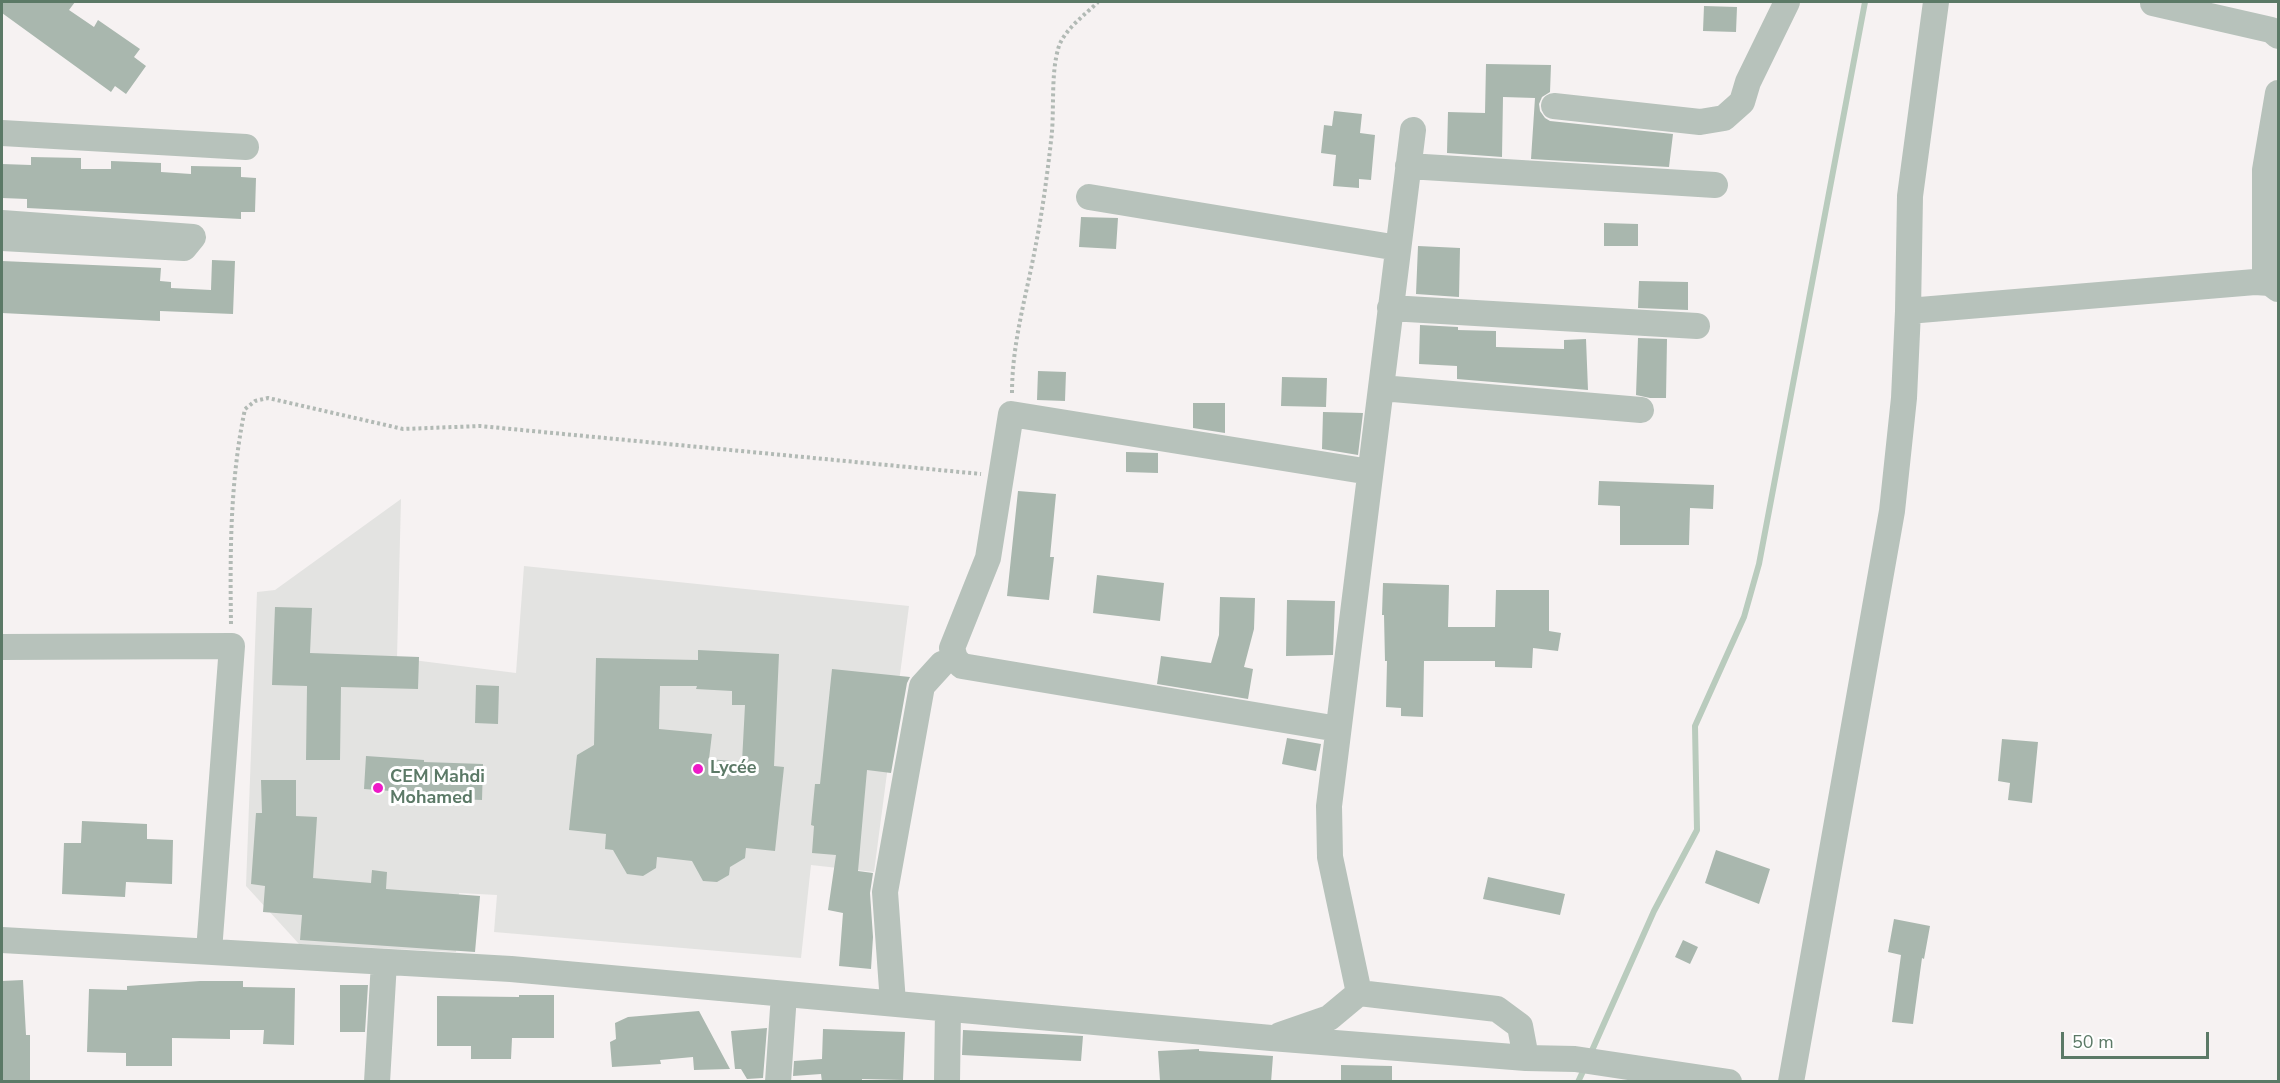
<!DOCTYPE html>
<meta charset="utf-8">
<style>
body{margin:0}
#map{position:relative;width:2280px;height:1083px;overflow:hidden;background:#f6f2f2;font-family:"Nunito Sans",sans-serif}
canvas{display:block}
.frame{position:absolute;inset:0;border:3px solid #5b7966;pointer-events:none}
.scale{position:absolute;left:2061px;top:1032px;width:148px;height:27px;box-sizing:border-box;border:3px solid #5b7966;border-top:0;padding-left:8px;font-size:18px;line-height:21px;white-space:nowrap;color:#5b7966;-webkit-text-stroke:4px #fff;paint-order:stroke}
</style>
<div id="map">
<canvas width="2280" height="1083"></canvas>
<div class="frame"></div>
<div class="scale">50 m</div>
</div>
<script>
const c = document.querySelector('canvas').getContext('2d');
c.lineJoin = 'round';
function fillPath(path, color) {
  c.fillStyle = color;
  c.fill(path, 'evenodd');
}
function trace(path, color, width, dash) {
  c.strokeStyle = color;
  c.lineWidth = width;
  c.lineCap = dash ? 'butt' : 'round';
  c.setLineDash(dash || []);
  c.stroke(path);
}
function label(font, color, halo, rows, align = 'center') {
  c.font = font + ' "Nunito Sans",sans-serif';
  c.lineWidth = 6;
  c.setLineDash([]);
  c.textBaseline = 'middle';
  c.strokeStyle = halo;
  c.fillStyle = color;
  for (const [text, x, y, turn = 0] of rows) {
    c.save();
    c.translate(x, y);
    c.rotate((+turn || 0) * Math.PI / 180);
    c.textAlign = isNaN(turn) ? turn : align;
    if (halo) c.strokeText(text, 0, 0);
    c.fillText(text, 0, 0);
    c.restore();
  }
}
fillPath(new Path2D(`
 M401,499L397,658L516,673L524,566L909,606L874,872L811,865L801,958L494,932L497,895L459,893L456,952L299,944L246,886L257,592L275,590Z`), '#e3e3e1');
trace(new Path2D(`
 M1590,1055L1654,911L1697,830L1695,726L1744,617L1759,564L1865,2
 M1578,1082L1585,1067`), '#b9cbbd', 6);
fillPath(new Path2D(`
 M2,2H75L69,10L94,27L98,20L140,49L134,57L146,66L126,94L115,86L111,92L2,13Z
 M1704,6L1737,7L1736,32L1703,31Z
 M1486,64L1551,65L1550,92L1542,97L1539,104L1540,111L1545,118L1550,121L1673,134L1669,167L1531,159L1535,98L1503,97L1502,157L1447,153L1448,112L1485,113Z
 M1334,111L1362,114L1360,133L1375,135L1371,180L1359,179V188L1333,186L1336,155L1321,153L1324,125L1332,126Z
 M31,157L81,158V169H111V161L161,163V172L191,174V166L241,167V177L256,178L255,212H241V219L27,208V199L2,198V164L31,165Z
 M1081,217L1118,218L1116,249L1079,247Z
 M1604,223L1638,224V246H1604Z
 M1418,246L1460,248L1459,297L1416,294Z
 M212,260L235,261L233,314L160,311V321L2,313V261L161,268L160,281L171,282V288L211,290Z
 M1639,281L1688,282V310L1638,308Z
 M1420,325L1458,327V330L1496,331V347L1564,349V340L1586,339L1588,390L1457,379V366L1419,364Z
 M1638,338L1667,339L1666,398H1650L1636,395Z
 M1038,371L1066,372L1065,401L1037,400Z
 M1282,377L1327,378L1326,407L1281,406Z
 M1193,403H1225V433L1193,428Z
 M1323,412L1363,413L1358,455L1322,449Z
 M1126,452L1158,453V473L1126,472Z
 M1599,481L1714,485L1713,509L1690,508L1689,545H1620V506L1598,505Z
 M1018,491L1056,494L1050,557H1054L1049,600L1007,596Z
 M1097,575L1164,583L1160,621L1093,613Z
 M1383,583L1449,585L1448,627H1495L1496,590H1549V631L1561,633L1558,651L1533,648L1532,668L1495,667V661H1424L1423,717L1401,716V708L1386,707L1387,661H1385L1384,615H1382Z
 M1220,597L1255,598L1254,629L1244,667L1253,669L1248,699L1157,684L1161,656L1211,663L1219,635Z
 M1287,600L1335,601L1333,655L1286,656Z
 M275,607L312,608L310,653L419,657L418,689L341,687L340,760H306L307,686L272,685Z
 M698,650L779,654L774,766L784,767L775,851L746,848L745,858L730,867L729,875L717,882L703,881L692,861L657,857L656,868L643,876L627,874L613,850L605,849L606,834L569,830L577,755L594,745L596,658L698,660ZM660,686H697L696,689L732,691V705H745L742,762L709,759L712,734L659,729Z
 M832,669L910,677L907,683L891,773L867,770L858,871L873,873L870,893L873,937L871,969L839,966L843,913L828,910L836,855L812,853L814,826L811,825L815,784H820Z
 M476,685L499,686L498,724L475,723Z
 M1287,738L1321,744L1316,771L1282,764Z
 M2002,739L2038,742L2032,803L2008,800L2010,783L1998,781Z
 M366,756L424,760V762L483,764L482,800L431,798V794L364,789Z
 M261,780H296V816L317,817L313,878L371,883L372,870L387,872L386,889L480,896L475,952L300,940L302,915L263,912L265,886L251,884L256,813H262Z
 M82,821L147,824V839L173,840L172,884L126,882L125,897L62,894L64,843H81Z
 M1716,850L1770,869L1759,904L1705,883Z
 M1488,877L1565,894L1560,915L1483,899Z
 M1894,919L1930,926L1924,959L1922,958L1913,1024L1892,1022L1901,955L1888,952Z
 M1683,940L1698,947L1690,964L1675,957Z
 M23,980L26,1035H30V1082H2V981Z
 M200,981H243V987L295,988L294,1045L263,1044L264,1030H230V1039L172,1038V1066H126V1053L87,1052L89,989L127,990V986Z
 M340,985H368L365,1032H340Z
 M519,995H554V1038H512L511,1059H471V1046H437V996L519,997Z
 M699,1011L730,1069L694,1070L693,1057L660,1060L661,1064L612,1067L610,1042L616,1039L615,1023L628,1017Z
 M767,1028L763,1078L747,1079L741,1069H735L731,1031Z
 M823,1029L905,1032L903,1080L862,1079V1082H822L821,1074L793,1076L794,1061L822,1059Z
 M963,1030L1083,1036L1081,1061L962,1055Z
 M1199,1049V1051L1273,1056L1271,1082L1160,1081L1158,1051Z
 M1341,1065L1392,1066V1082H1341Z`), '#a9b7ae');
trace(new Path2D(`
 M1012,393C1012,343 1026,297 1035,249C1042,214 1047,177 1051,141C1055,111 1050,74 1059,46C1065,29 1086,14 1098,2
 M231,624C230,552 230,480 245,409L255,401L268,398L403,429L480,426L981,474`), '#b2bab5', 4, [3, 3]);
trace(new Path2D(`
 M2153,3L2271,30L2278,36
 M2278,93L2265,170V274L2270,283L2278,289
 M1554,106L1700,122L1724,118L1742,102L1748,82L1787,2
 M2,133L246,147
 M1408,166L1715,185
 M1089,197L1398,248
 M2,223L193,237L184,248L2,238
 M1390,308L1697,326
 M1908,311L2255,282L2270,283
 M1381,388L1641,410
 M2,647L232,646L209,951
 M1338,729L962,666L955,659L952,648L988,558L1011,414L1370,472
 M2,940L511,969L1271,1038L1526,1058L1575,1059L1729,1082
 M1359,993L1330,857L1329,806L1413,130
 M893,1003L885,892L922,686L942,664
 M1280,1035L1329,1018L1359,993L1497,1009L1520,1026L1526,1058
 M377,1082L384,962
 M778,1082L784,994
 M947,1082L948,1009
 M1791,1082L1892,511L1904,398L1908,311L1910,196L1936,2`), '#b7c2bb', 26);
for (const [x, y, r, color] of [
 [698,769,6,"#ed1ac7"],
 [378,788,6,"#ed1ac7"]
]) {
  const dot = new Path2D();
  dot.arc(x, y, r, 0, 2 * Math.PI);
  c.fillStyle = color;
  c.fill(dot);
  trace(dot, '#fff', 2);
}
label('bold 18px', '#5b7966', '#fff', [
 ["Lycée",710,769],
 ["CEM Mahdi",390,778],
 ["Mohamed",390,799]
], 'left');
</script>
